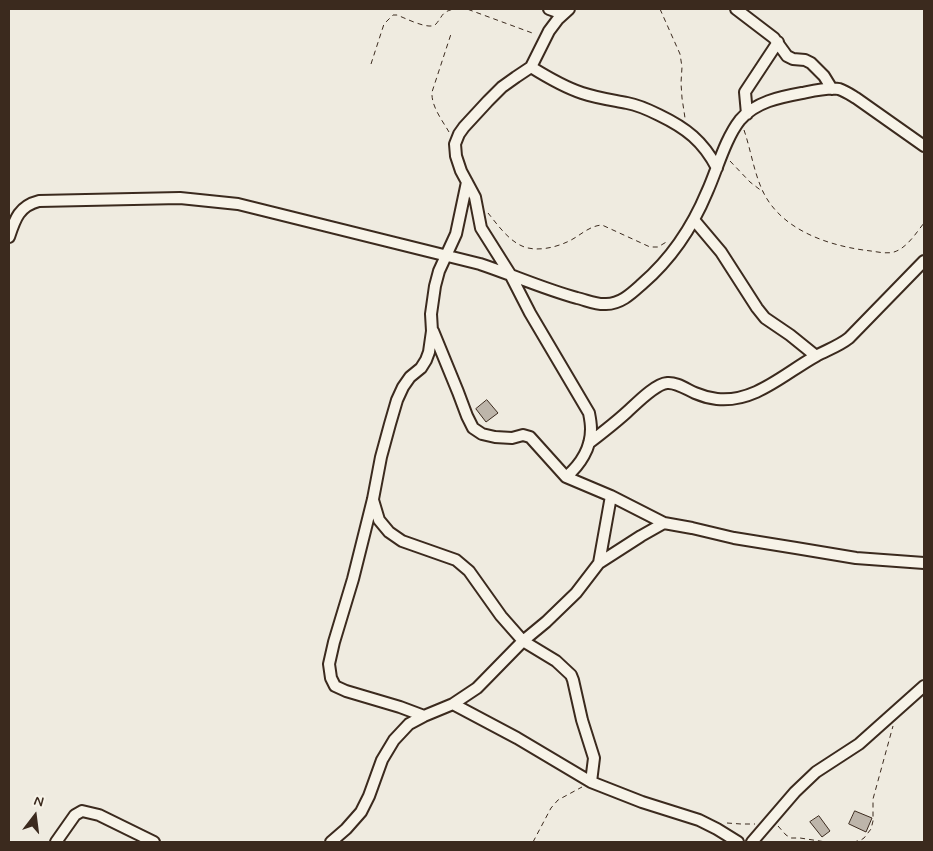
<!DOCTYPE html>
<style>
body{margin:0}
#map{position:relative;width:933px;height:851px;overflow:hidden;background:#efebe0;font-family:Mynerve,sans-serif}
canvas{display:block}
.frame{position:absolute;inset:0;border:10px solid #3b2a1e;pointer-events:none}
.north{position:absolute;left:10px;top:791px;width:50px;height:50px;-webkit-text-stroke:4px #f7f3e8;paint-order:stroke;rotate:15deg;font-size:14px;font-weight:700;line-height:20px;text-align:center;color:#3b2a1e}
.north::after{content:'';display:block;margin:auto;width:18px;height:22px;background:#3b2a1e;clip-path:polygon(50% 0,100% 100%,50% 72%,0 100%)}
</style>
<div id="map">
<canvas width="933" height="851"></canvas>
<div class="frame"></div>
<div class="north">N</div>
</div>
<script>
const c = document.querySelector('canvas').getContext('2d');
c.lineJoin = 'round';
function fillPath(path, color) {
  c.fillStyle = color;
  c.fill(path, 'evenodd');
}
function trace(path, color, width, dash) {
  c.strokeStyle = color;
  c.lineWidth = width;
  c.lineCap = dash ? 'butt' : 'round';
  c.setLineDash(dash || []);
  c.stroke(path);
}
const building = new Path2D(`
 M487,400L498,413L486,422L476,409Z
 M855,811L872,818L866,832L849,824Z
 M819,816L830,831L822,837L810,822Z`);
fillPath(building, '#bdb5aa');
trace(building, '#3b2a1e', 1);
const minor = new Path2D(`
 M549,9L563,14
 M736,9L774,38L787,56L793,59L805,60L811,63L824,76L832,89
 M531,67C547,77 564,87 582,93C597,98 612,100 627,103C638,105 649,110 659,115C686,128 703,141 717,168
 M747,114L745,92L778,42
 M694,220L721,252L757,308L765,318L790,335L816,356
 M9,237C15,219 19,206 39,201L180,198L238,204L480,264C513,275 544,289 577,298C586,300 597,305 606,304C621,304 632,293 642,284C671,259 692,228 707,192C717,170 725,139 740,120C755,102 780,97 802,93C812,91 829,87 839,89C845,91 851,95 856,98L924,146
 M433,331L458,392L467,416L473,428L482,434L495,437L512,438L523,435L530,437L566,477L611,496L664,523
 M589,443C602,433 615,423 627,412C636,404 655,384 667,383C676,382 686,389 695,393C702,396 709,398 717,399C755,403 785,373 816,356C827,350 839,346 849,338L924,261
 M566,477C580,465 591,448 591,429C591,424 590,418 589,413L530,313L510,274L481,228L475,197L461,171L456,156L455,144L459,134L464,127L488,101L502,87L516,77L531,67L549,31L558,19L569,9
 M373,500L379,520L389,532L402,541L456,560L469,571L501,616L523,641L556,661L571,675L573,680L582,720L594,758L591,782
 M599,563L611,496
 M453,704L517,738L591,782L642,802L699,820L717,829L738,842
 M424,716L400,707L346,691L335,686L331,678L329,664L334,642L353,579L373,499L381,457L390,424L397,400L403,387L410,377L421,368L426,360L429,352L432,331L431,314L435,286L439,271L456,234L467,182
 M56,842L75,815L82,811L99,815L154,842
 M331,842L346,829L361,812L369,796L382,760L394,740L409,724L424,716L453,704L477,688L523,641L546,622L576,593L599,563L641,536L664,523L692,528L734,538L796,548L856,558L924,563
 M752,842L795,792L816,772L859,744L924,686`);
trace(minor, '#3b2a1e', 14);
trace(new Path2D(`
 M459,9H467L535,34
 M660,9L680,54L682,67L681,83L682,98L685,118
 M371,64L384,24L393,15H397C405,18 430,31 436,24C443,16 441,12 454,9
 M744,130C752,153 755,182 769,202C791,234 835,247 871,251C878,252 887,254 894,252C907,248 916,233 924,223
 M449,132C442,120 431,106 432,92L451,34
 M730,161L750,182L763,192
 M488,213C497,224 508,240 522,246C535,252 554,248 567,242C579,237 588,226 602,225L650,247H658L668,241
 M727,823L741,824H755
 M778,826L786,835L791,838H800L826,842
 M533,842L551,808L558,800L582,787
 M835,842H854L861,840L864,838L871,829L873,821V799L893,726`), '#3b2a1e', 1, [5, 4]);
trace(minor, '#f7f3e8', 10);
</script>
